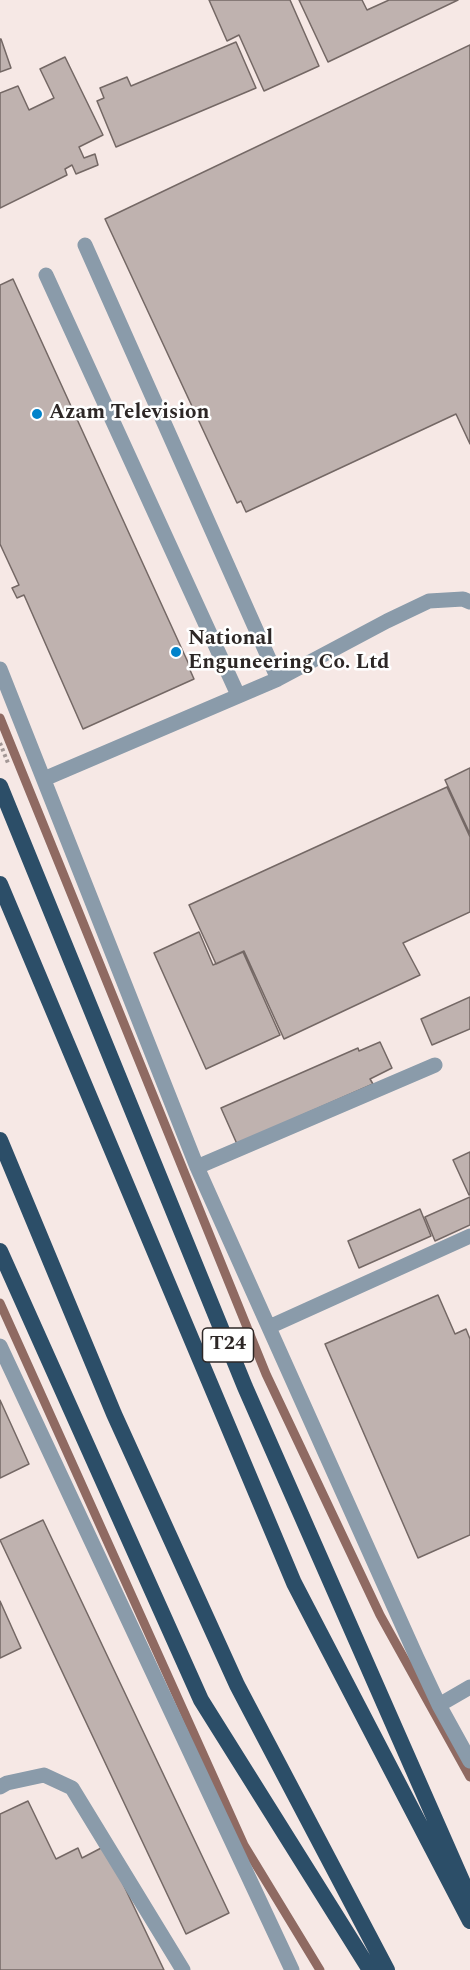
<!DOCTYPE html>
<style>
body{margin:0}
canvas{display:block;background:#f6e8e5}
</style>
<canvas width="470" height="1970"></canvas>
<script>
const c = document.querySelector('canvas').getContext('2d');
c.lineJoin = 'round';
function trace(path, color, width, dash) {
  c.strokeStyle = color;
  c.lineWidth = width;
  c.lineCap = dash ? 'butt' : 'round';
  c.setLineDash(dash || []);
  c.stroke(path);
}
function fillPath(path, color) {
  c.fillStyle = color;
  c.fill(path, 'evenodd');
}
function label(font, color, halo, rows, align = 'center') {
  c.font = font + ' Spectral,serif';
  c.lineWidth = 5;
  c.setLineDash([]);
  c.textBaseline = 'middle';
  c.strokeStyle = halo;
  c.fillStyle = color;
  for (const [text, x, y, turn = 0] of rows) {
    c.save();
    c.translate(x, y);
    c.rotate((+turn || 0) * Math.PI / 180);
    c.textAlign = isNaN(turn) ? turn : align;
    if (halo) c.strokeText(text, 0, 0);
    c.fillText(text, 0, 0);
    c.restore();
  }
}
trace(new Path2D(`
 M0,718L266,1374L380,1615L470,1777
 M0,1303L244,1845L320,1970`), '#8f6a62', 9);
const building = new Path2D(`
 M209,0H290L319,66L264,91L239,35L227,41Z
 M299,0H362L367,10L389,0H458L328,62Z
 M1,39L11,68L0,72V39Z
 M236,42L256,88L116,147L97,101L104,98L100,88L127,77L131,86Z
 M470,45V444L456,414L246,512L241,501L237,503L105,219Z
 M65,57L103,135L79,147L84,158L95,154L98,165L76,174L72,165L65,169L67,175L0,208V93L18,86L29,110L54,98L40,69Z
 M13,279L191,669L190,670L194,679L83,729L24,595L17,598L12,588L19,585L0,544V285Z
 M470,768V834L445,780Z
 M447,787L470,837V912L403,943L420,975L284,1039L244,951L216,964L189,905Z
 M199,932L213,965L243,952L280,1035L206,1069L154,953Z
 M470,997V1029L432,1045L421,1019Z
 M380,1042L392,1068L370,1079L373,1084L237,1144L221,1108L358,1048L359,1051Z
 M470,1152V1195H469L453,1160Z
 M470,1197V1225L435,1241L425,1217Z
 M420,1209L431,1236L359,1268L348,1241Z
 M438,1295L455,1334L466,1329L470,1339V1535L418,1558L325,1344Z
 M0,1400L29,1464L0,1478Z
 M43,1520L229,1913L186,1934L0,1540Z
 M0,1601L21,1648L0,1658Z
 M28,1801L56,1859L78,1848L82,1858L105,1846L164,1970H0V1814Z`);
fillPath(building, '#bfb2af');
trace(building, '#746865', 1.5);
trace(new Path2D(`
 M0,743L8,763`), '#a39896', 4, [3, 3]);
trace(new Path2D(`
 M85,245L278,679
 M46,275L238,695
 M0,669L197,1167L417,1658L439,1705L470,1761
 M44,779L278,679L387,621L429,601L463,599L470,602
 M197,1167L435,1065
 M269,1327L470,1236
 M439,1705L470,1687
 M0,1787L7,1783L44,1775L72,1788L183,1970`), '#8a9baa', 15);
trace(new Path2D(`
 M0,1346L292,1970`), '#8a9baa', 15);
trace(new Path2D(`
 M0,786L245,1387L470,1899
 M0,884L294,1583L470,1921
 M0,1140L114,1414L237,1685L387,1970
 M0,1251L201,1700L370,1970`), '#2c4e68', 16);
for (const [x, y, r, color] of [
 [37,414,6,"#0183cb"],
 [176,652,6,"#0183cb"]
]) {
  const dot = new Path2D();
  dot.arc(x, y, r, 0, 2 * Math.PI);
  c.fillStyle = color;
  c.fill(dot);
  trace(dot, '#fff', 2);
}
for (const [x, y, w] of [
 [228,1345,51]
]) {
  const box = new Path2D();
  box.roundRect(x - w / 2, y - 17, w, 34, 4.5);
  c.fillStyle = '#fff';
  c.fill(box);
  trace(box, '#2d2726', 1.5);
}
label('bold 20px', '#2d2726', null, [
 ["T24",228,1345]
]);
label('bold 21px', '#2d2726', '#fff', [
 ["Azam Television",49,414],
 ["National",188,640],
 ["Enguneering Co. Ltd",188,664]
], 'left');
</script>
